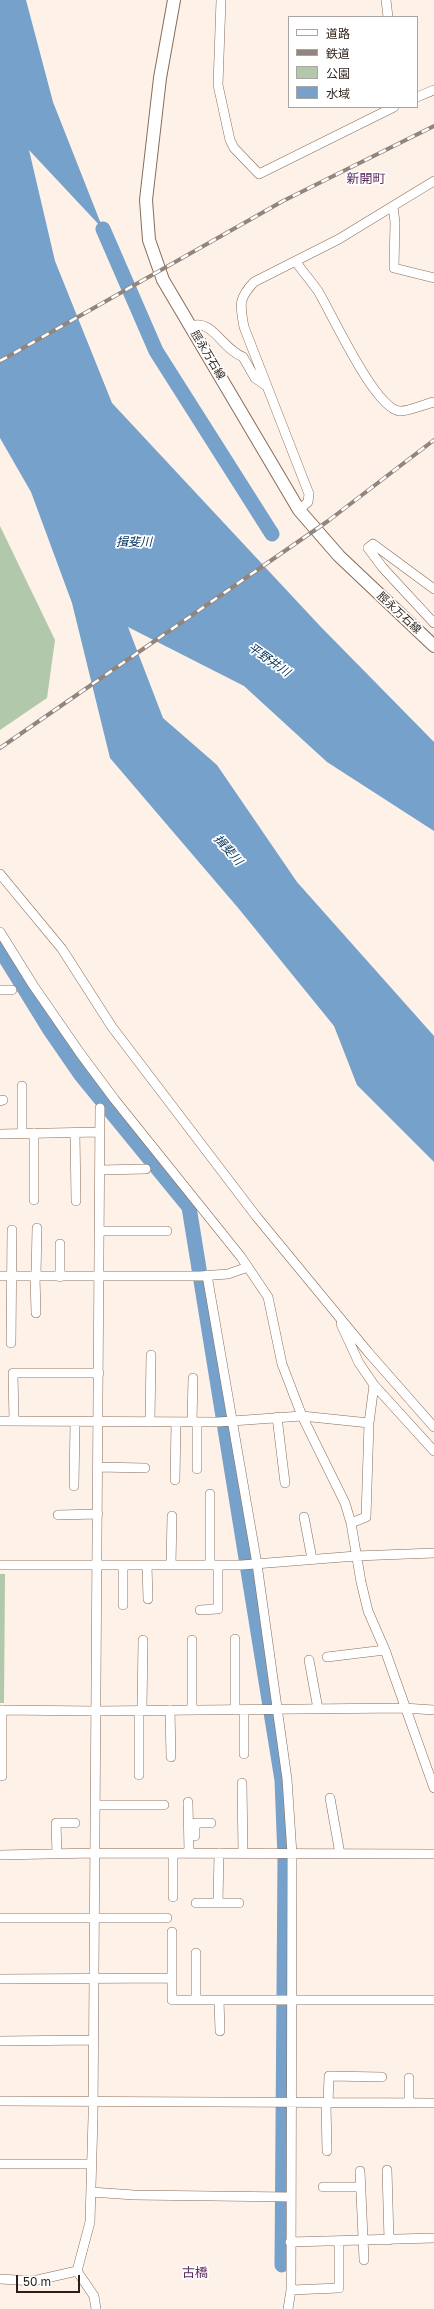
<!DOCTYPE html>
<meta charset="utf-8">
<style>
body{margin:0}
#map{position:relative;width:434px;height:2309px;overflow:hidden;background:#fef1e8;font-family:"Golos Text","Noto Sans JP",sans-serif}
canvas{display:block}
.legend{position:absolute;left:288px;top:16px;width:130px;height:92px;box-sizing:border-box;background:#fff;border:1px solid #aaa5a2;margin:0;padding:5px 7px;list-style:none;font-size:12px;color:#2b1f17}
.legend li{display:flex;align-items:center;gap:8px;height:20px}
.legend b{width:20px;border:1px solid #aaa5a2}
.scale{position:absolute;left:16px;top:2275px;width:64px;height:18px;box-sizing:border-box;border:2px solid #2b1f17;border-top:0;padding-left:5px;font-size:12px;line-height:14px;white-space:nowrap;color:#2b1f17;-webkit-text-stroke:3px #fff;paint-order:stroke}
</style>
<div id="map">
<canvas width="434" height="2309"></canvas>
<ul class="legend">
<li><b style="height:5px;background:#fff"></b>道路</li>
<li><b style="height:5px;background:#92857d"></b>鉄道</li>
<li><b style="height:11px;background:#b1c8aa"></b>公園</li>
<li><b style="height:11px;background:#75a1cb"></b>水域</li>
</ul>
<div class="scale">50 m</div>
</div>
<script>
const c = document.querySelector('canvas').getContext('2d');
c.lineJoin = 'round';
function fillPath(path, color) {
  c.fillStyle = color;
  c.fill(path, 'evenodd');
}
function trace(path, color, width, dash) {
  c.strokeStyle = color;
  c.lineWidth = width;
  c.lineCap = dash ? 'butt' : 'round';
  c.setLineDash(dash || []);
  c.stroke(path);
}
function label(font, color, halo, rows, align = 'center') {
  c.font = font + ' "Golos Text","Noto Sans JP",sans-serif';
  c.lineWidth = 3.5;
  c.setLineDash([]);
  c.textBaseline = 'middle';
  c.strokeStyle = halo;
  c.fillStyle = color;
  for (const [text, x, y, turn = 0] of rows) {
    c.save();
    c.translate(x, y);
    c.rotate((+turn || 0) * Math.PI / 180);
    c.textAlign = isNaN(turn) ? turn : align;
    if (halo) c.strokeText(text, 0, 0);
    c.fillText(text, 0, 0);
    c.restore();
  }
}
fillPath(new Path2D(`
 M0,526L55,640L47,698L0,730Z
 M0,1574H5L4,1703H0Z`), '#b1c8aa');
fillPath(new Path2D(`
 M0,0H26L53,102L103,229L29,150L55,261L112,403L320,626L434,742V831L327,762L244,686L128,627L163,718L217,765L297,882L434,1036V1162L357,1085L334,1026L239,909L110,758L72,603L31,492L0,438Z`), '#75a1cb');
trace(new Path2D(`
 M103,229L156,351L272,534
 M0,949L50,1030L81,1075L189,1207L282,1780L285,1857L282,2265`), '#75a1cb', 15);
const minor = new Path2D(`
 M221,0L218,85L230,140L234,148L259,174L394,107
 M386,0L388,17
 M417,97L434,90
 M393,207L395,222L394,268L434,278
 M296,262C303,272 311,281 318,291C332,314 374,407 399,411C406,412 425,404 434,402
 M191,326C212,318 222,349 243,357L255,378L265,385
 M299,510L308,502L309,494L244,327C240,305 238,299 254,282L339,239L434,181
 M434,589L373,544L368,548L383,568L434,623
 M0,874L62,949L112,1027L256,1216L368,1352L434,1427
 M0,932L33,985L80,1053L115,1100L241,1257L268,1297L282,1364L302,1416L345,1503L351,1523L361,1582L368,1611L385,1650L434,1788
 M0,990H12
 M0,1101L3,1100
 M22,1133V1086
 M34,1133V1200
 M75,1133L76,1201
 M0,1134L100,1132
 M100,1170L146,1169
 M100,1231H167
 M60,1244V1277
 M207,1275L257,1564L287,1779L292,1854L291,2290L288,2309
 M0,1276H200L228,1274L248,1267
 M35,1276L36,1313
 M36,1276L37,1228
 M341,1324L359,1363L374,1385L434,1451
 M11,1343L12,1230
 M277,1417L285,1483
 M0,1421L218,1422L302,1416L369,1423
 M14,1421L13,1373H99
 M150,1422L151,1355
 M192,1422L193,1378
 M98,1467L145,1468
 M197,1469V1422
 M175,1480L176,1422
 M74,1486L75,1422
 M58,1515L98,1514
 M304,1517L312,1559
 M351,1523L366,1517L369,1423L374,1385
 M0,1565H242L356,1556L434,1553
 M123,1565V1605
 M147,1565L148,1599
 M171,1565L172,1516
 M210,1565V1494
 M200,1610L218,1609V1565
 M192,1640V1710
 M327,1657L385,1650
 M309,1660L318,1709
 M0,1710L96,1711L404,1708L434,1710
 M2,1710V1776
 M139,1710V1775
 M142,1710L143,1640
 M170,1710L171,1757
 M235,1710V1639
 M244,1710V1754
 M242,1783L243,1853
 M330,1798L340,1854
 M188,1802L189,1853
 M96,1805H164
 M195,1836V1823H211
 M57,1854L56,1823H75
 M0,1855L95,1853L434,1854
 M173,1897V1853
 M196,1903H239
 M218,1903L219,1853
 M0,1918H167
 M172,1932V2000H434
 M0,1979L171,1978
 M196,2000V1953
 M219,2000L220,2031
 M0,2041L93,2040
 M0,2101L434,2103
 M409,2103V2078
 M326,2104L327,2151
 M328,2104L329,2076L382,2077
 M0,2164H92
 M387,2170L389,2240
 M360,2171L364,2260
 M323,2187H361
 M91,2192L134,2195L290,2197
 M290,2242L434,2238
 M0,2279L33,2281L77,2271
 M291,2290L339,2288V2241
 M96,2309L94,2296L77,2271L90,2222L93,2117L100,1108`);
const major = new Path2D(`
 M174,0L160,78L146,200L149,240L163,280L299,510L339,556L434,646`);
trace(minor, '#896c58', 10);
trace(major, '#896c58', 14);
trace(minor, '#fff', 9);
trace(major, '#fff', 12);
const rail = new Path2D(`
 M0,361L283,201L434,126
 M0,748L328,521L434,440`);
trace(rail, '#92857d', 4);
trace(rail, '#fff', 2.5, [8]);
label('11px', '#2b1f17', '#fff', [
 ["脛永万石線",208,355,59],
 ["脛永万石線",399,613,43]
]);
label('italic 12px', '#00335b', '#fff', [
 ["揖斐川",134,542],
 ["平野井川",269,660,35],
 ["揖斐川",228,850,48]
]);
label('13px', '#5c2d5f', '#fff', [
 ["新開町",366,179],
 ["古橋",195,2273]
]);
</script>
